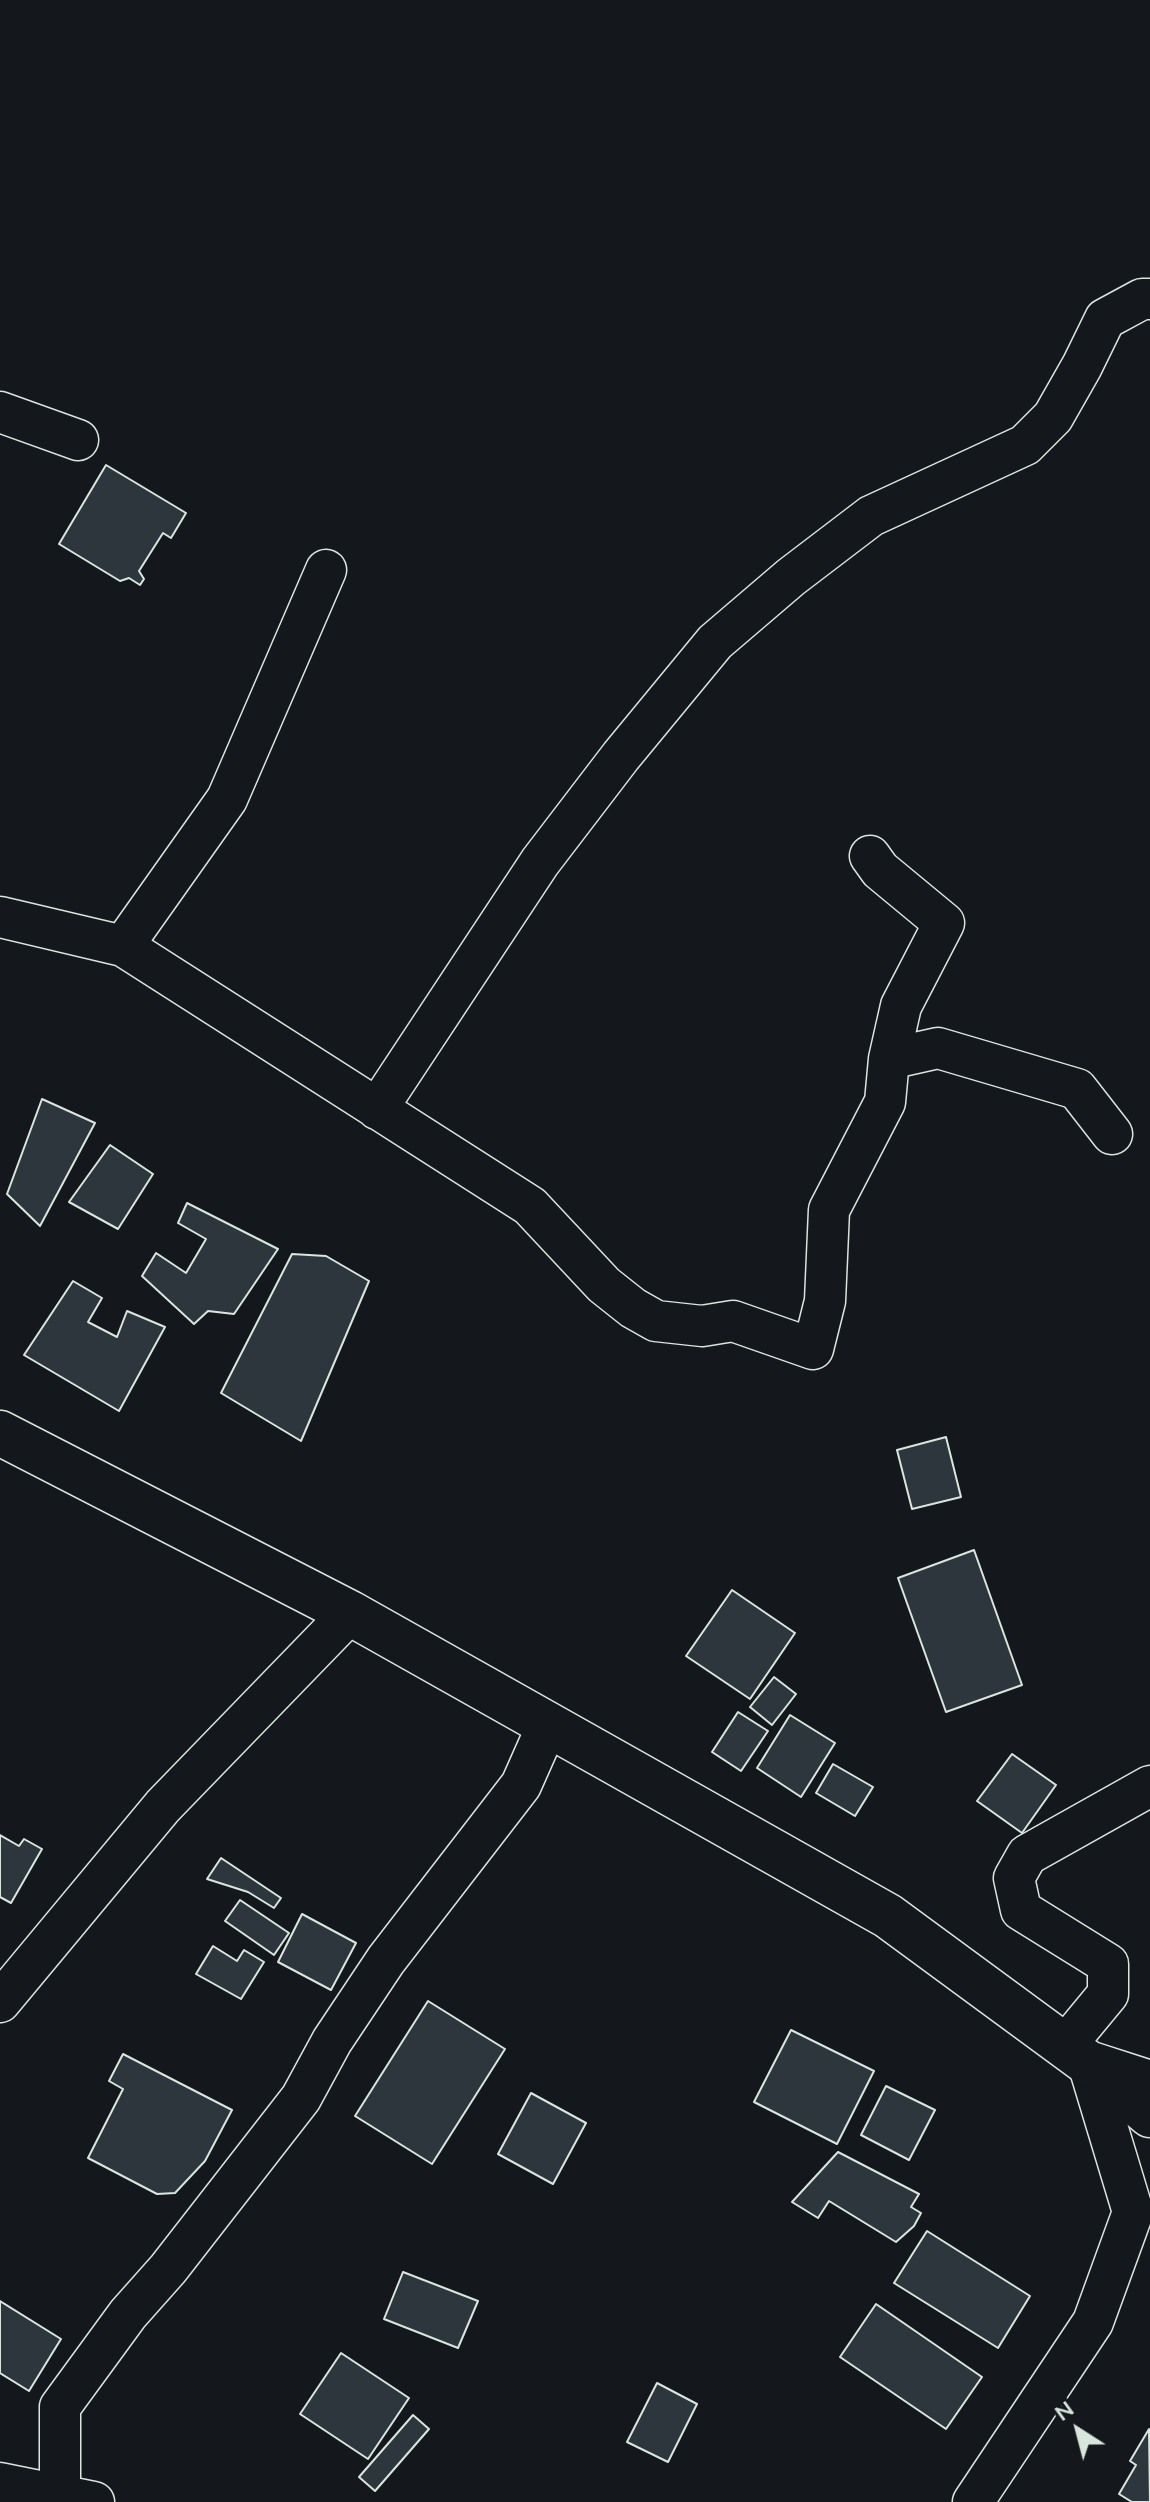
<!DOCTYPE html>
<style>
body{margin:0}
#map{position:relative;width:1150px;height:2502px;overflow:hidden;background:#14181c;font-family:Mulish,sans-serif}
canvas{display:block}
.north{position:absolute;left:1038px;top:2390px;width:80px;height:80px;-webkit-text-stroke:6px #14181c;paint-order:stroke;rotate:324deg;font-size:22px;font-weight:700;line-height:32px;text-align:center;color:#d8e6dc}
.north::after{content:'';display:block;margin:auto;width:28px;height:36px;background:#d8e6dc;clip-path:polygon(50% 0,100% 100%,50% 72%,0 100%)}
</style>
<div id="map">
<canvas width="1150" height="2502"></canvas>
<div class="north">N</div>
</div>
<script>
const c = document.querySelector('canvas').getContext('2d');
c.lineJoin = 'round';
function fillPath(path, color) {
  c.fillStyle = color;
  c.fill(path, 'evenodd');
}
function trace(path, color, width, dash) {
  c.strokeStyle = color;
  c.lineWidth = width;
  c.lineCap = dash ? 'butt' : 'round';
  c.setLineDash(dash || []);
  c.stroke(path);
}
const building = new Path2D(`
 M106,465L186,513L171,538L163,533L139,571L144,579L140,585L129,578L120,581L59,544Z
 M42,1099L95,1123L40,1226L7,1194Z
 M110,1145L153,1174L118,1229L69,1202Z
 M187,1203L278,1249L234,1314L208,1311L194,1324L142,1276L156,1253L186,1273L206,1239L178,1223Z
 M292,1254L326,1256L369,1281L301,1441L221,1393Z
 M73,1281L102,1298L88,1322L117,1337L127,1311L165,1327L119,1411L24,1355Z
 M946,1437L961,1497L912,1509L897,1450Z
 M974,1550L1022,1685L946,1712L898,1578Z
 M732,1590L795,1633L750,1699L686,1656Z
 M774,1677L796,1694L772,1725L750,1707Z
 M738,1712L768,1731L741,1771L712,1752Z
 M790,1715L835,1743L801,1797L757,1768Z
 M1012,1754L1056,1785L1022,1833L977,1801Z
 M833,1764L873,1787L855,1816L816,1793Z
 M0,1835L19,1846L24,1839L42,1849L11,1903L0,1897Z
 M221,1858L281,1898L274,1908L248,1892L207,1879Z
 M240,1900L289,1933L274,1955L225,1921Z
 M302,1914L356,1943L331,1990L278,1962Z
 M213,1946L237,1961L244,1950L264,1962L241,1999L196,1974Z
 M428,2001L505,2049L432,2164L355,2116Z
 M791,2030L874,2071L837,2144L754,2102Z
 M123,2054L232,2110L205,2161L175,2193L157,2194L88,2158L123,2089L109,2081Z
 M886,2086L935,2110L909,2160L861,2135Z
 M531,2093L586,2123L553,2184L498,2154Z
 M838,2152L919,2194L911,2207L921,2213L914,2226L896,2242L829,2201L818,2218L792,2202Z
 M927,2231L1030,2296L998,2348L894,2283Z
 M403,2272L478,2301L458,2348L384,2319Z
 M0,2301L61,2339L29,2391L0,2373Z
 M876,2304L982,2377L946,2429L840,2357Z
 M341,2353L409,2398L368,2459L300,2414Z
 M657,2383L697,2404L668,2462L627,2442Z
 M413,2415L429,2429L375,2491L359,2477Z
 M1149,2429L1150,2502H1132L1119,2494L1136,2465L1130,2461Z`);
fillPath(building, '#2c363c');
trace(building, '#d8e6dc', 2);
const minor = new Path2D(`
 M0,412L78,440
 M870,856L880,870L944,923L901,1006L889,1059
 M0,917L123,946L530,1206L604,1285L633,1308L656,1321L702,1326L733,1321L813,1349L825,1301L829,1210L885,1102L889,1059L938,1048L1077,1089L1112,1134
 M123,946L227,799L326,570
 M377,1109L540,862L621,756L715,642L791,577L871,516L1025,445L1053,417L1082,366L1105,319L1142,299H1150
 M0,2002L163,1806L350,1613
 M1065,2046L1108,1994V1964L1021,1910L1014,1878L1027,1855L1150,1786
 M0,2483L94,2502
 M60,2495V2407L128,2314L168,2269L301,2098L332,2041L386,1960L521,1785L548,1724
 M973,2502L1093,2322L1133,2212L1088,2063`);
const primary = new Path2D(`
 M1088,2063L1150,2115`);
const trunk = new Path2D(`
 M0,1433L350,1613L888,1916L1088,2063L1150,2083`);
trace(minor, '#d8e6dc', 43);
trace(primary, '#d8e6dc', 47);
trace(trunk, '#d8e6dc', 47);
trace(minor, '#14181c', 40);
trace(primary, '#14181c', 44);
trace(trunk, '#14181c', 44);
</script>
